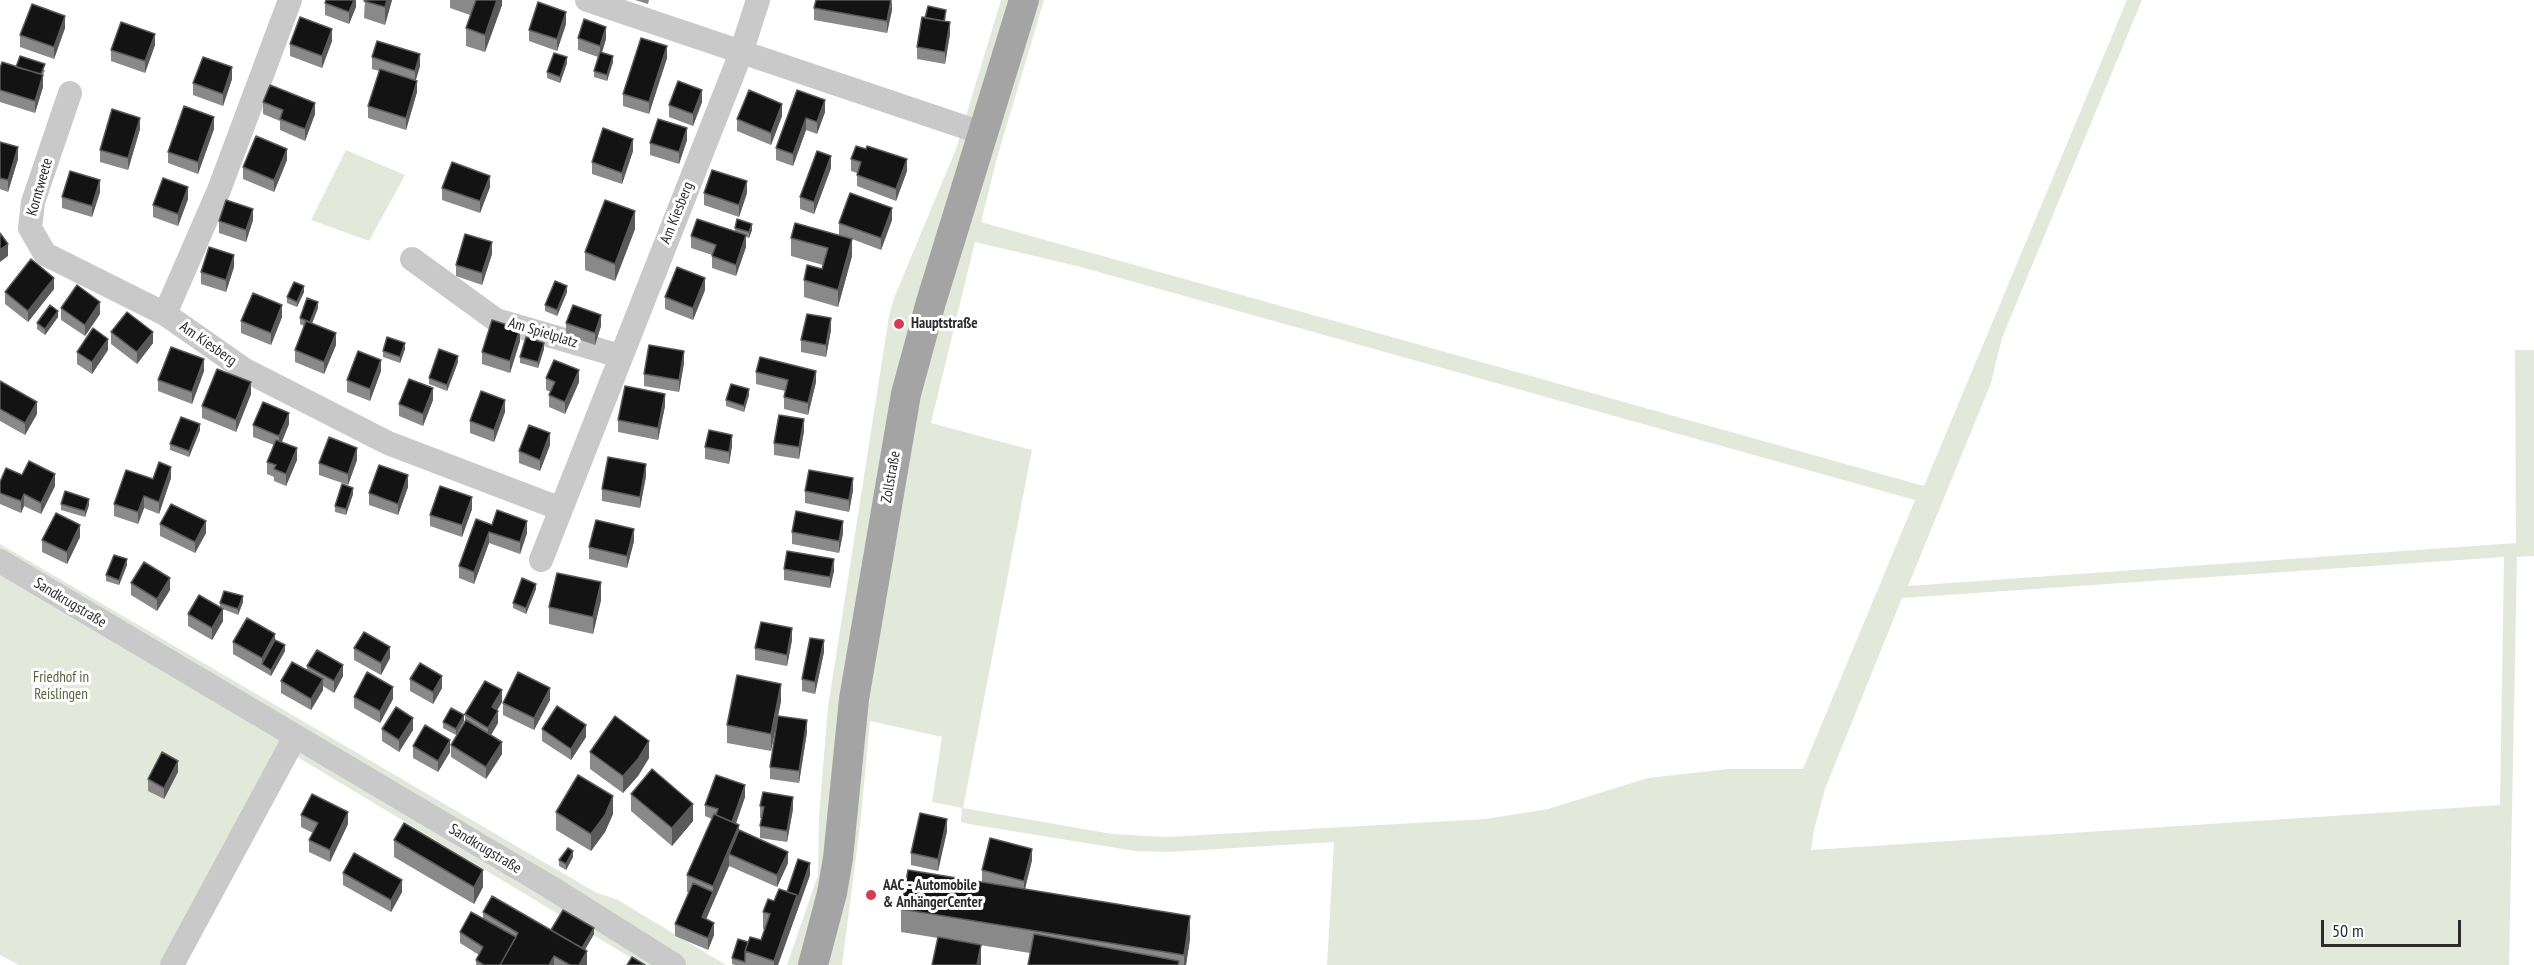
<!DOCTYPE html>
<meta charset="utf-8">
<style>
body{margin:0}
#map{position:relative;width:2534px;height:965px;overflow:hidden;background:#fff;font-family:"PT Sans Narrow",sans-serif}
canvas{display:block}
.scale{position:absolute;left:2321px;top:920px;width:140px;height:27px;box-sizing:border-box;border:3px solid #2c2c2c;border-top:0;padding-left:8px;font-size:18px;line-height:21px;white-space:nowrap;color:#2c2c2c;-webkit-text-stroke:4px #fff;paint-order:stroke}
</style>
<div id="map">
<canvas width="2534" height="965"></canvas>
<div class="scale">50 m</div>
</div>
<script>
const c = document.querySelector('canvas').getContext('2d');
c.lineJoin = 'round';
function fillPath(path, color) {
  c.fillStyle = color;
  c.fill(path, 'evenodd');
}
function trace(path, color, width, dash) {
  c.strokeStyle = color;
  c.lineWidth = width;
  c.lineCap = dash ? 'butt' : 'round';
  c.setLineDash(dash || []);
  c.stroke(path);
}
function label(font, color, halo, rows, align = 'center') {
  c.font = font + ' "PT Sans Narrow",sans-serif';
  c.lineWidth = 6;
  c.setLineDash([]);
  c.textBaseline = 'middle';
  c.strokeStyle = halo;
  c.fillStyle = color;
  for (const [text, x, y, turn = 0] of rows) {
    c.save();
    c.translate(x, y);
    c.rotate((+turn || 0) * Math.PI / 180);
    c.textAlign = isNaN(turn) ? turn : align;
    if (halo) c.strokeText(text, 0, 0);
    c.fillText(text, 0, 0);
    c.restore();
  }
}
fillPath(new Path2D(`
 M1001,0H1044L997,158L981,222L1924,486L2127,0H2142L2002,338L1991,383L1908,586L2516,543L2515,350H2534V556L2517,557L2509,965H1327L1334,842L1167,852L1135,851L969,824L961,822L962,808L932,802L942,737L870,721L860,826L842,965H787L818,875L819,816L828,707L889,316L894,298L956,149ZM975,242L1077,266L1915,500L1803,769H1728L1648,778L1548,809L1486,819L1166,837L1112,834L963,808L1032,450L931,423ZM2504,557L2500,805L1811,850L1814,830L1825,789L1902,598Z
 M346,150L405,175L369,241L311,220Z
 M0,544L595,892L618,900L726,965H643L279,746L162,965H19L0,955Z`), '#e3e9da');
trace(new Path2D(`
 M290,0L219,190L165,314L245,370L388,443L561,509
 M587,0L982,133
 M70,93L33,202L30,228L45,254L165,314
 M412,259L496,320L620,356
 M541,560L741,53L758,0
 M0,561L550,887L674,965
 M172,965L295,737`), '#c9c9c9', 24);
trace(new Path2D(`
 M813,965L832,893L838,858L854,699L906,394L931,302L1024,0`), '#a4a4a4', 30);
fillPath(new Path2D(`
 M356,0V7L349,24L325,15V3Z
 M365,0H392L385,25L364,18Z
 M450,0H502V5L485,52L466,46V28L470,15L450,8Z
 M635,0H649L648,4Z
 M814,8L892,10L887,33L814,20Z
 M946,16L945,21L950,34L945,64L917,59V47L925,18Z
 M566,24L557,51L529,41V30Z
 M65,28L54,59L20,47V35Z
 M578,38L606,39L602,53L613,62L607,81L594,77V71L598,57L578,50Z
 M332,41L322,68L290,56V44Z
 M155,45L145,73L111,61V50Z
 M372,57L420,66L416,80L417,92L406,130L368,118V106L379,71L372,69Z
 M667,58L649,114L623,106V94Z
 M567,63L560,83L547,78V72Z
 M16,67L45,70L43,75V87L35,113L0,102V68Z
 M232,79L223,106L193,95V83Z
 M797,90L825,112L817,134L806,130L793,166L776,160V148Z
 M263,102L315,114L305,141L280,130V121L263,114Z
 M702,102L693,126L669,117V105Z
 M782,116L771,145L737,131V119Z
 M140,129L128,170L100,162V150Z
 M214,129L198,174L168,163V152Z
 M687,140L679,164L650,155V143Z
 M0,142L18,159L8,192L0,189Z
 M866,149L907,171L896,201L857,186V173L851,171V159Z
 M633,151L622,184L592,174V162Z
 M287,160L274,192L243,179V167Z
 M831,168L814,214L800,209V197Z
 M490,187L480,213L442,200V188Z
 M100,192L92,217L62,208V197Z
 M704,193H747L739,217L704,205Z
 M188,199L178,226L153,217V205Z
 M253,220L246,242L219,233V221Z
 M892,220L881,250L852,239V256L838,307L804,297V280L822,269L823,265L791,256V238H849L839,235V223Z
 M735,228L752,230L749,238L746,237V247L736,276L712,268V255L691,248V236L735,231Z
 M635,229L615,281L585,270V252Z
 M492,254L482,285L456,276V265Z
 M234,267L226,292L201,284V272Z
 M54,289L28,322L5,304V292Z
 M705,290L693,320L665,309V297Z
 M304,292L297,307L287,303V297Z
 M567,292L557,316L545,311V305Z
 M61,308L100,314L85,336L61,320Z
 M318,308L312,324L336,345L324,374L295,362V350L304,326L300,324V318Z
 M58,317L45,335L37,329V323Z
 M282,317L271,345L241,333V321Z
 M566,323L601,326L595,345L566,335Z
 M831,330L826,357L801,352V340Z
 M111,332L153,343L137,364L111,344Z
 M520,341L510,373L482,364V352Z
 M405,349L400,363L383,357V351Z
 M544,349L538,368L520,363V357Z
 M108,350L92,374L77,364V352Z
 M458,362L447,391L429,384V378Z
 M684,363L679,392L644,386V374Z
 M204,371L192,404L158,391V380Z
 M381,371L370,401L347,392V380Z
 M756,372L816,382L808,415L784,409V397L785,391L756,384Z
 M546,378L579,382L565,414L549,407V395L551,392L546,390Z
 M0,381L37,414L25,435L0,421Z
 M251,394L236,432L202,418V406Z
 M749,395L744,412L726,406V400Z
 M433,400L423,426L399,416V404Z
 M665,406L658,440L618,432V420Z
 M505,412L494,442L470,433V421Z
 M289,424L282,442L297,460L286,486L274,481V477L267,474V462L274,445L253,437V425Z
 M200,430L189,457L170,450V444Z
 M804,431L799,459L774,455V443Z
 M550,445L540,471L519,463V451Z
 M732,446L729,464L705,459V447Z
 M357,460L348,485L319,475V463Z
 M22,475L55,486L41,514L24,506L21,513L0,504V482Z
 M646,476L640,508L602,501V489Z
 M171,478L159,514L144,508L138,524L114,516V504Z
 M408,487L398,515L369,505V493Z
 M853,490L849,512L805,503V491Z
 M353,494L346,515L335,512V506Z
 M61,504L89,505L85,517L61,510Z
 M472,509L462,537L430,526V515Z
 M160,524L206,533L195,553L160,536Z
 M492,525L527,533L520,554L489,543L474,584L459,578V566Z
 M792,532L843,533L839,553L792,544Z
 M80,537L67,564L42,552V540Z
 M634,541L627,568L589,559V547Z
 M127,565L119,585L106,581V575Z
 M784,569L834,571L830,588L784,580Z
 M131,583L170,590L157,611L131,595Z
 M536,589L526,614L513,608V603Z
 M601,600L593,634L549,624V607Z
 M243,602L238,615L223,609V621L212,640L188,626V614L220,607V603Z
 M275,640L285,651L271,676L233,654V642Z
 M792,640L787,666L755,660V648Z
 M354,648L390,658L381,675L354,660Z
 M824,652L815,694L802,691V679Z
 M307,666L343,676L334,693L323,686V690L311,710L281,693V681L307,670Z
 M410,679L442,688L433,704L410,691Z
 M354,697L393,699L380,723L354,708Z
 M550,700L534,730L503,715V703Z
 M781,701L771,751L727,743V725Z
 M502,702L497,710L498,723L491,735L502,754L486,779L451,757V745L465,722V714Z
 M464,721L456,735L443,728V722Z
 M382,729L413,730L399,752L382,741Z
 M542,729L586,737L571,760L542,741Z
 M807,732L799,783L770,779V767Z
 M413,746L450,752L438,772L413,758Z
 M590,752L649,758L638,776L623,793L590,769Z
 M178,772L164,799L148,791V779Z
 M631,794L693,821L672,846L631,811Z
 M745,797L736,823L739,830L788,863L777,887L729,866L706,919L714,935L708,950L675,936V924L689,893L687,892V875L712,819L705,816V805Z
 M760,806L793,809L787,842L760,838V826L762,818H760Z
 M556,812L613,814L605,832L591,851L556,830Z
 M301,815L348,824L330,862L309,852V840L313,833L301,827Z
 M947,831L938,871L911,865V853Z
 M394,840L483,887L474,904L394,857Z
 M573,857L566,870L559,866V860Z
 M1032,860L1025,889L1190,939L1186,965H1028L1030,953L967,943L981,963V965H932L938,938L901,932V909L982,882V870Z
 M343,873L402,892L391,912L343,885Z
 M810,875L778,965H735L732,964V958L748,942L761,940L765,930L763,929V912L774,901Z
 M483,912L551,930L594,934L585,950L587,965H476V960L479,955L460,943V932L483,918Z`), '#898989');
fillPath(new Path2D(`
 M354,0H356V7L349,24V12Z
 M387,0H392L385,25V7Z
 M497,0H502V5L485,52V35Z
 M892,0V10L887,33V21Z
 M566,12V24L557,51V39Z
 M65,16V28L54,59V47Z
 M950,22V34L945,64V52Z
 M606,27V39L600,58V46Z
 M332,29V41L322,68V56Z
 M155,34V45L145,73V61Z
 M667,46V58L649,114V102Z
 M420,54V66L415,82V71Z
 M613,56V62L607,81V75Z
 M567,57V63L560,83V77Z
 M232,67V79L223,106V94Z
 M43,75V87L35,113V101Z
 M417,81V92L406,130V118Z
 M702,90V102L693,126V114Z
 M825,100V112L817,134V122Z
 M315,103V114L305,141V129Z
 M782,104V116L771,145V133Z
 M214,117V129L198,174V162Z
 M140,118V129L128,170V158Z
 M806,118V130L793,166V154Z
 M687,128V140L679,164V152Z
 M633,139V151L622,184V173Z
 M18,147V159L8,192V180Z
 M287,149V160L274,192V180Z
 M831,156V168L814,214V202Z
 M907,159V171L896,201V189Z
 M490,176V187L480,213V201Z
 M100,180V192L92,217V206Z
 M747,181V193L739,217V205Z
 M188,187V199L178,226V214Z
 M892,208V220L881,250V238Z
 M253,209V220L246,242V230Z
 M635,211V229L615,281V264Z
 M752,224V230L749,238V232Z
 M746,235V247L736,276V265Z
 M852,239V256L838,307V290Z
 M492,242V254L482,285V273Z
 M8,244V256L0,262V250Z
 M234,255V267L226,292V280Z
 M54,278V289L28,322V311Z
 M705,278V290L693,320V308Z
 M304,286V292L297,307V302Z
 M567,286V292L557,316V310Z
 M100,302V314L85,336V325Z
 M318,302V308L310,328V322Z
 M282,305V317L271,345V333Z
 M58,311V317L45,335V329Z
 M601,315V326L595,345V333Z
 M831,318V330L826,357V345Z
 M520,329V341L510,373V361Z
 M153,332V343L137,364V352Z
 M336,333V345L324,374V362Z
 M108,339V350L92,374V362Z
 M405,343V349L400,363V357Z
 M544,343V349L538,368V362Z
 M684,351V363L679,392V380Z
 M458,356V362L447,391V385Z
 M204,359V371L192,404V392Z
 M381,360V371L370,401V389Z
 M579,370V382L565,414V402Z
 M816,371V382L808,415V403Z
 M251,382V394L236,432V420Z
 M433,388V400L423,426V414Z
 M749,389V395L744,412V406Z
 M665,394V406L658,440V428Z
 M505,400V412L494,442V430Z
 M37,402V414L25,435V423Z
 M289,413V424L279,448V436Z
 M804,419V431L799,459V447Z
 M200,424V430L189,457V451Z
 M550,433V445L540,471V460Z
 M732,435V446L729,464V452Z
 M297,448V460L286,486V474Z
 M357,448V460L348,485V474Z
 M646,464V476L640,508V497Z
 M171,467V478L159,514V502Z
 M55,474V486L41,514V503Z
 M408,475V487L398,515V504Z
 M853,478V490L849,512V500Z
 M353,488V494L346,515V509Z
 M24,494V506L21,513V501Z
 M144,496V508L138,524V512Z
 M472,497V509L462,537V525Z
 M89,499V505L85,517V511Z
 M206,521V533L195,553V542Z
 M527,521V533L520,554V542Z
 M843,521V533L839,553V541Z
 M80,525V537L67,564V552Z
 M634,529V541L627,568V556Z
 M489,532V543L474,584V572Z
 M127,559V565L119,585V580Z
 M834,559V571L830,588V577Z
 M170,578V590L157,611V599Z
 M601,582V600L593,634V617Z
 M536,584V589L526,614V608Z
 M243,596V602L238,615V609Z
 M223,609V621L212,640V628Z
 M792,628V640L787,666V655Z
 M275,634V646L262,664V670V658Z
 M824,640V652L815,694V682Z
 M285,645V651L271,676V670Z
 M390,647V658L381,675V663Z
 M343,665V676L334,693V681Z
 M442,676V688L433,704V692Z
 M323,679V690L311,710V699Z
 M781,684V701L771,751V734Z
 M393,687V699L380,723V711Z
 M550,688V700L534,730V718Z
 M502,690V702L492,719V707Z
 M498,711V723L488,740V728Z
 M464,715V721L456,735V729Z
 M413,718V730L399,752V740Z
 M807,720V732L799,783V771Z
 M586,725V737L571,760V749Z
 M450,740V752L438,772V761Z
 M649,741V758L638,776L623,793V776Z
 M502,742V754L486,779V767Z
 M178,761V772L164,799V788Z
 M745,785V797L732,835V823Z
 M613,796V814L605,832L591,851V834Z
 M793,797V809L787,842V831Z
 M693,804V821L672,846V828Z
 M348,812V824L330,862V850Z
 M947,819V831L938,871V859Z
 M739,825V842L729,854V866L713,903V886Z
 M1032,849V860L1024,893V881Z
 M573,851V857L566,870V864Z
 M788,852V863L777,887V875Z
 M810,863V875L778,965H774V961L797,895Z
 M483,870V887L474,904V887Z
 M402,880V892L391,912V900Z
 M713,892V903L702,929V917Z
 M1190,916V939L1186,965H1184V955Z
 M714,923V935L708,950V938Z
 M594,928V934L577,963V957Z
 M981,945V965H977Z
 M587,951V965H579Z
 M554,956V965H549Z`), '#5a5a5a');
const building = new Path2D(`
 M326,0H354L349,12L325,3Z
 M365,0H387L385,7L364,1Z
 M476,0H497L485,35L466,28Z
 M816,0H891L887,21L814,8Z
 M538,2L566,12L557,39L529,30Z
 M32,4L65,16L54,47L20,35Z
 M928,6L946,10L944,21L925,18Z
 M300,17L332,29L322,56L290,44Z
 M922,17L950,22L945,52L917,47Z
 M584,19L606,27L600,46L578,38Z
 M121,22L155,34L145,61L111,50Z
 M641,38L667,46L649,102L623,94Z
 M377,41L420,54L415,71L372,57Z
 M600,52L613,56L607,75L594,71Z
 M554,53L567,57L560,77L547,72Z
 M20,56L45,64L41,74L16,67Z
 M203,57L232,67L223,94L193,83Z
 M2,62L43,75L35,101L0,90V68Z
 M380,69L417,81L406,118L368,106Z
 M678,81L702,90L693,114L669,105Z
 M270,85L315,103L305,129L280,119L283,110L263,102Z
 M749,90L782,104L771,133L737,119Z
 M797,90L825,100L817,122L806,118L793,154L776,148Z
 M184,106L214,117L198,162L168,152Z
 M112,109L140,118L128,158L100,150Z
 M658,119L687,128L679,152L650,143Z
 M603,128L633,139L622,173L592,162Z
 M256,136L287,149L274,180L243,167Z
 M0,142L18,147L8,180L0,178Z
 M856,146L866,149L867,146L907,159L896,189L857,175L861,162L851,159Z
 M817,151L831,156L814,202L800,197Z
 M452,162L490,176L480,201L442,188Z
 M712,170L747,181L739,205L704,193Z
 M70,171L100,180L92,206L62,197Z
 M163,178L188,187L178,214L153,205Z
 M850,193L892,208L881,238L839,223Z
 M226,200L253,209L246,230L219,221Z
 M605,200L635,211L615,264L585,252Z
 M697,219L746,235L736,265L712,256L716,245L691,236Z
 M737,219L752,224L749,232L735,228Z
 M795,223L852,239L838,290L804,280L807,265L822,269L828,248L791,238Z
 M0,233L8,244L0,250Z
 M465,234L492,242L482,273L456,265Z
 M209,247L234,255L226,280L201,272Z
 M31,259L54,278L28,311L5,292Z
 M677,267L705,278L693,308L665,297Z
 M555,281L567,286L557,310L545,305Z
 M294,282L304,286L297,302L287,297Z
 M77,285L100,302L85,325L61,308Z
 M253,293L282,305L271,333L241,321Z
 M307,298L318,302L310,322L300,318Z
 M50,305L58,311L45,329L37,323Z
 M573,305L601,315L595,333L566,323Z
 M127,312L153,332L137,352L111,332Z
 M807,314L831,318L826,345L801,340Z
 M492,320L520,329L510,361L482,352Z
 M306,321L336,333L324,362L295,350Z
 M93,328L108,339L92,362L77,352Z
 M387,337L405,343L400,357L383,351Z
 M526,337L544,343L538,362L520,357Z
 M649,345L684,351L679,380L644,374Z
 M171,347L204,359L192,392L158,380Z
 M439,349L458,356L447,385L429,378Z
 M358,351L381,360L370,389L347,380Z
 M760,357L816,371L808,403L784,397L788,380L756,372Z
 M554,360L579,370L565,402L549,395L555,382L546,378Z
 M217,369L251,382L236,420L202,406Z
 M409,379L433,388L423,414L399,404Z
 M0,381L37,402L25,423L0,409Z
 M731,384L749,389L744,406L726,400Z
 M625,386L665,394L658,428L618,420Z
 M481,391L505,400L494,430L470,421Z
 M263,402L289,413L279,436L253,425Z
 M779,415L804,419L799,447L774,443Z
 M181,417L200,424L189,451L170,444Z
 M529,425L550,433L540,460L519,451Z
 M709,430L732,435L729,452L705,447Z
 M329,437L357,448L348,474L319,463Z
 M276,440L297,448L286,474L274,469L276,465L267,462Z
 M608,457L646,464L640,497L602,489Z
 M29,461L55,474L41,503L24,494L21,501L0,493V482L6,468L22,475Z
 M159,462L171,467L159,502L144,496L138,512L114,504L126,470L153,479Z
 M379,465L408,475L398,504L369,493Z
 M809,470L853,478L849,500L805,491Z
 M342,484L353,488L346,509L335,506Z
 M440,486L472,497L462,525L430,515Z
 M65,491L89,499L85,511L61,504Z
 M171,504L206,521L195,542L160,524Z
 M497,510L527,521L520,542L489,532L474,572L459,566L476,519L492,525Z
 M796,511L843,521L839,541L792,532Z
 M56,513L80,525L67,552L42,540Z
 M596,520L634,529L627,556L589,547Z
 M787,551L834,559L830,577L784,569Z
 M114,555L127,559L119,580L106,575Z
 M144,562L170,578L157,599L131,583Z
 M557,573L601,582L593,617L549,607Z
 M522,578L536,584L526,608L513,603Z
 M224,591L243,596L238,609L220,603Z
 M199,595L223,609L212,628L188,614Z
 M247,618L275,634L262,658L233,642Z
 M761,622L792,628L787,655L755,648Z
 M364,632L390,647L381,663L354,648Z
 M810,638L824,640L815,682L802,679Z
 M275,640L285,645L271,670L262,664Z
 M317,650L343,665L334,681L307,666Z
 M292,662L323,679L311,699L281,681Z
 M420,663L442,676L433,692L410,679Z
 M367,672L393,687L380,711L354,697Z
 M518,672L550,688L534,718L503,703Z
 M737,675L781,684L771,734L727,725Z
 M485,681L502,690L492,707L498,711L488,728L465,714Z
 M557,706L586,725L571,749L542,729Z
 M396,707L413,718L399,740L382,729Z
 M451,708L464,715L456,729L443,722Z
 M615,716L649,741L638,759L623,776L590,752Z
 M778,716L807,720L799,771L770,767Z
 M466,720L502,742L486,767L451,745Z
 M425,725L450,740L438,761L413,746Z
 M162,752L178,761L164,788L148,779Z
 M652,769L693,804L672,828L631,794Z
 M578,775L613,796L605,815L591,834L556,812Z
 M716,775L745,785L732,822L716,815L718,809L705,805Z
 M763,792L793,797L787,831L760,826L764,807L760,806Z
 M312,794L348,812L330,850L309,840L318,823L301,815Z
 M920,813L947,819L938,859L911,853Z
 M714,814L739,825L713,886L687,875Z
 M404,823L483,870L474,887L394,840Z
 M739,830L788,852L777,875L729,854Z
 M990,838L1032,849L1024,881L982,870Z
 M568,848L573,851L566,864L559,860Z
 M354,853L402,880L391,900L343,873Z
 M798,859L810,863L797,901V895L787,892Z
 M908,870L1190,916L1184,955L901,909Z
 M693,883L713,892L702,917L714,923L708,938L675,924Z
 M779,889L797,895L774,961L745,951L750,937L761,940L770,914L763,912L768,899L774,901Z
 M492,896L587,951L579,965H570L554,956L549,965H500L518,933L483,912Z
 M563,910L594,928L582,948L551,930Z
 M471,912L516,937L500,965H484L476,960L483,947L460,932Z
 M1034,934L1179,961L1178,965H1028Z
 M938,937L981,945L977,965H932Z
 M738,939L748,942L745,951V962L732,958Z
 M632,957L645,965H627Z`);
fillPath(building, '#131313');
trace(building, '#5a5a5a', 1.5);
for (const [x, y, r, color] of [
 [899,324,6,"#d73a55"],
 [871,895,6,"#d73a55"]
]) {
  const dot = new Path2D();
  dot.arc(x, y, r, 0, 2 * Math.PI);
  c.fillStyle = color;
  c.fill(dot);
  trace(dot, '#fff', 2);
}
label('15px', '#2c2c2c', '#fff', [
 ["Korntweete",40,187,-74],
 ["Am Kiesberg",677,213,-68],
 ["Am Spielplatz",543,333,17],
 ["Am Kiesberg",208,344,35],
 ["Zollstraße",891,477,-80],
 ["Sandkrugstraße",70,603,31],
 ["Sandkrugstraße",485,849,31]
]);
label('bold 15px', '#2c2c2c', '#fff', [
 ["Hauptstraße",911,324],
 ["AAC - Automobile",883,886],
 ["& AnhängerCenter",883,903]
], 'left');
label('15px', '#53633d', '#fff', [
 ["Friedhof in",61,678],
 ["Reislingen",61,695]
]);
</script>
